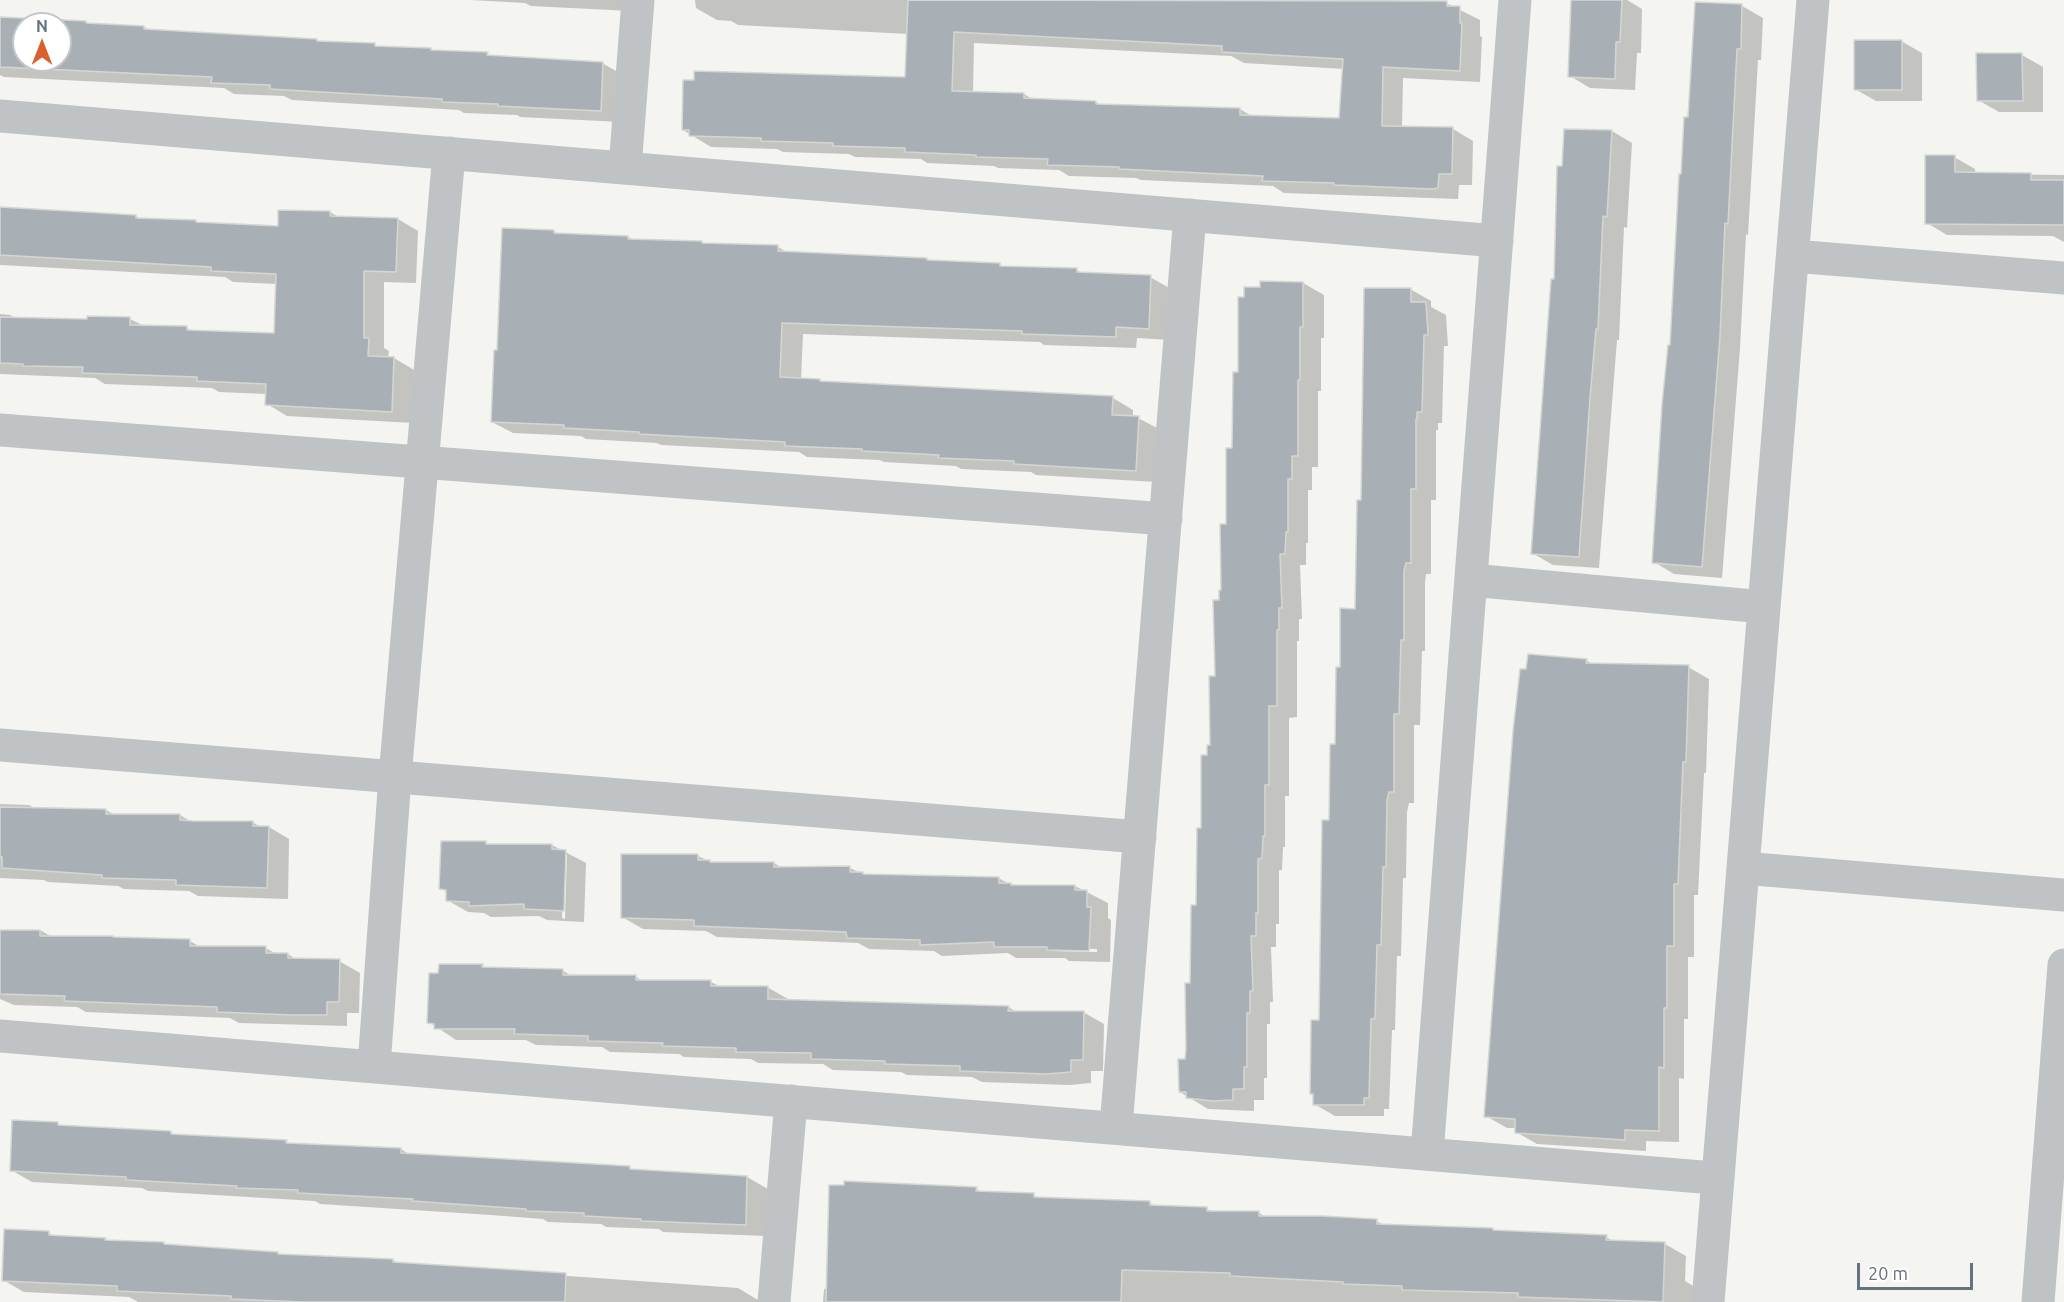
<!DOCTYPE html>
<style>
body{margin:0}
#map{position:relative;width:2064px;height:1302px;overflow:hidden;background:#f4f4f1;font-family:Ubuntu,sans-serif}
canvas{display:block}
.north{position:absolute;left:12px;top:12px;width:60px;height:60px;box-sizing:border-box;background:#fff;border:2px solid #c1c7cc;border-radius:50%;rotate:0deg;font-size:16px;font-weight:700;line-height:24px;text-align:center;color:#657280}
.north::after{content:'';display:block;margin:auto;width:21px;height:27px;background:#d8612d;clip-path:polygon(50% 0,100% 100%,50% 72%,0 100%)}
.scale{position:absolute;left:1857px;top:1263px;width:116px;height:27px;box-sizing:border-box;border:3px solid #657280;border-top:0;padding-left:8px;font-size:18px;line-height:21px;white-space:nowrap;color:#657280;-webkit-text-stroke:4px #fff;paint-order:stroke}
</style>
<div id="map">
<canvas width="2064" height="1302"></canvas>
<div class="north">N</div>
<div class="scale">20 m</div>
</div>
<script>
const c = document.querySelector('canvas').getContext('2d');
c.lineJoin = 'round';
function fillPath(path, color) {
  c.fillStyle = color;
  c.fill(path, 'evenodd');
}
function trace(path, color, width, dash) {
  c.strokeStyle = color;
  c.lineWidth = width;
  c.lineCap = dash ? 'butt' : 'round';
  c.setLineDash(dash || []);
  c.stroke(path);
}
fillPath(new Path2D(`
 M470,0H631V11L531,6L525,3Z
 M695,0H1389L1446,3L1480,20V36L1482,37L1480,82L1403,78L1402,128L1453,129L1473,141L1472,185H1459L1458,199L1284,193L1273,186L1141,180L1136,178L1069,176L1059,170L998,168L994,166L927,163L921,159L855,157L849,154L783,152L777,149L711,147L683,130L906,78L908,34L738,25L731,21L717,20L696,8ZM974,43L1231,56L1244,63L1344,69L1341,119L1253,117L1240,109L1101,105L1095,102L1034,100L1024,94L973,93Z
 M1573,0H1627L1642,9L1641,53H1637L1635,90L1590,88L1570,76Z
 M1696,4L1742,6L1763,18L1761,60H1758L1748,235L1746,234L1740,348L1722,578L1674,574L1654,562Z
 M0,19L86,22L91,25L144,27L151,31L317,40L321,42L374,45L379,48L431,50L435,52L487,54L493,57L602,63L623,75L621,122L520,117L517,115L464,113L459,110L292,100L284,96L234,94L224,88L4,77L0,75ZM24,24H60V60H24Z
 M1901,41L1922,53V101H1876L1855,89Z
 M2022,55L2043,67V112H1999L1978,100Z
 M1612,131L1632,143L1627,228L1624,227L1619,340H1617L1599,568L1553,565L1532,553L1564,167Z
 M1954,157L1975,169V174L2064,175V242L2053,236L1947,235L1927,223Z
 M0,209L136,216L142,220L199,224L279,227L330,212L340,218L398,219L418,231L416,283L384,282V348L389,351L388,358H394L414,370L413,423L287,416L267,404V394L219,392L212,388L105,384L95,378L0,374V314L10,315L16,319L88,321L130,319L144,326L187,328L194,332L275,334L277,284L233,282L225,277L0,265Z
 M554,231L559,235L628,237L634,240L778,247L788,253L927,259L931,262L1000,265L1006,268L1076,270L1084,274L1150,277L1171,289L1169,340L1137,338L1136,348L1044,345L1040,342L803,334L801,380L820,381L823,383L1113,398L1133,410V417L1138,418L1159,429L1157,482L1036,475L1031,472L961,469L956,466L884,462L880,460L807,457L799,452L661,445L657,443L586,439L581,436L513,433L492,422L499,352Z
 M1261,282L1303,283L1324,295V338H1321V391H1318V467H1312V490H1308V543H1306V565H1300L1302,619H1299V641H1297V717L1289,718V796H1285V847H1283L1282,870H1279V924H1276V947H1271L1273,1002H1270V1024H1267V1078H1264V1100H1254V1111L1208,1109L1180,1092L1186,1060L1203,829L1212,747L1220,601L1223,592L1246,298L1262,289Z
 M1410,289L1431,301V307L1446,315L1448,346H1444L1442,423H1438V430H1436V500H1431V574H1426L1425,583V651H1422L1420,725H1414V803H1409L1407,812L1406,878H1403L1401,956H1397L1395,1030H1392L1389,1109H1384V1116H1335L1314,1104V1095L1311,1093L1321,1022L1331,821L1342,669L1357,610L1362,502Z
 M1586,660L1594,665L1688,667L1709,679L1706,773H1704L1698,895H1694V957H1688V1019H1684V1079L1679,1078V1142L1646,1141V1151L1537,1144L1516,1132V1128H1507L1486,1116Z
 M0,804L29,805L38,810H106L115,815H180L190,821L252,822L261,827H269L289,839L288,899L198,896L189,891L124,889L118,886L48,882L44,880L0,878Z
 M485,843L490,845H552L586,863L584,922L547,920L539,916L491,917L484,913L468,912L447,900V892L441,888ZM564,855H567L565,919L562,918Z
 M698,856L713,863H774L784,869L850,868L867,876L998,878L1014,886H1075L1108,903V918L1111,920L1110,962L1069,961L1065,958H1016L1008,953L942,956L934,951L869,949L858,943L717,937L706,931L643,929L622,917ZM1048,948L1097,949V952L1051,951Z
 M0,930H40L52,937L190,941L202,948H265L277,954H288L297,960L339,961L360,973L359,1013H347V1026L239,1023L230,1018L86,1012L77,1007L14,1005L0,999Z
 M482,966L486,968L562,970L573,977H636L644,982H711L721,987H767L788,999V1001L1008,1007L1017,1012H1083L1104,1024L1103,1071H1091V1083L1069,1085L982,1082L972,1077L907,1075L901,1072L833,1070L823,1064L758,1063L751,1059L684,1057L679,1054L610,1052L602,1047L536,1045L526,1040H456L429,1022L439,974Z
 M58,1124L63,1127L170,1132L176,1136L286,1142L291,1144L401,1149L410,1155L630,1168L635,1171L747,1177L768,1189L766,1236L663,1232L659,1229L606,1227L601,1224L548,1222L543,1219L491,1215L320,1204L315,1201L148,1191L142,1188L32,1182L11,1170Z
 M976,1189L983,1193L1033,1195L1040,1198L1150,1203L1157,1207L1207,1209L1213,1212H1258L1267,1218L1376,1221L1384,1225L1493,1229L1497,1232L1606,1237L1615,1242L1665,1244L1686,1256L1685,1281L1695,1287L1694,1302H823L824,1289H828Z
 M49,1233L56,1237L278,1253L283,1256L393,1260L399,1264L738,1288L758,1300V1302H138L129,1297L24,1292L3,1280Z`), '#0003');
const building = new Path2D(`
 M908,0L1447,1V6H1460V23H1462L1460,71L1383,67L1382,126L1453,127L1452,174H1439L1438,188L1432,189L1334,185V183L1262,181L1263,176L1119,169V167L1047,165L1048,159L976,157V155L905,152V148L833,146V143L761,141V138L689,136V130H682L683,80H694V71L905,77ZM954,32L1222,46V52L1343,59L1339,118L1240,115V108L1096,104V101L1024,98V93L952,91Z
 M1571,0H1622L1620,42H1616L1615,79L1568,77Z
 M1695,2L1742,4L1741,49H1737L1728,224L1725,223L1720,336L1702,567L1652,563L1662,404L1668,345H1670L1679,174H1681L1684,117H1688Z
 M0,17L86,21V23L144,26V29L317,39V41L375,43V46L431,48V50L488,52L487,55L603,62L601,111L498,106V104L442,102V99L270,89V85L211,83L212,77L0,67ZM24,24H60V60H24Z
 M1854,40H1902V90H1854Z
 M1976,53H2022L2023,101H1977Z
 M1564,129L1612,130L1607,217L1603,216L1598,329H1596L1590,398L1579,557L1531,554L1551,279H1554L1557,166H1562Z
 M1925,155H1955V172L2031,173V180H2064V225L1925,224Z
 M0,207L136,215V218L196,220V222L278,226V210L330,211V216L398,218L396,272L364,271V338H369L368,356L394,357L392,412L265,405L266,384L197,381V377L82,373L83,367L23,366V364L0,363V317L87,319V316L130,317V325L187,326V330L274,333L276,274L211,271V267L0,255Z
 M502,228L554,230V233L628,236V239L702,241V243L778,245V251L927,258V260L1000,263V266L1077,268V272L1151,275L1149,329L1116,327V337L1022,334V331L782,323L780,377L820,379V381L1113,396L1112,415L1139,416L1136,471L1014,464V461L938,458L939,455L862,451V449L785,446V442L639,434V432L564,428V425L491,422L494,350H497Z
 M1260,281L1303,282V327H1300V380H1298V456H1292V479H1288V532H1286L1285,554H1280L1282,608H1279V630H1277V706H1269V785H1265V836H1263L1262,858L1258,859V913H1256V936H1251L1253,991H1250V1013H1247V1067H1244V1089H1233V1100L1213,1101L1186,1098V1092H1179L1178,1059H1185L1186,1049L1185,983H1190L1191,905H1196L1197,828H1201V755H1207V745H1210L1209,676H1215L1213,600H1219V590H1221L1220,524H1226V448H1232L1233,372H1238V297H1244V287H1260Z
 M1364,288H1411V302H1426L1428,335H1424L1422,412H1417V419H1416V489H1411V563H1406L1404,571V640H1401L1399,714H1394V792H1389L1387,800L1386,867H1383L1381,945H1377L1375,1019H1371L1369,1098H1364V1105H1313V1094H1310L1311,1020H1319L1322,820H1329L1330,744H1335L1336,667H1340V608L1355,609L1357,500H1361Z
 M1528,654L1587,659L1586,663L1689,665L1686,762H1683L1678,884H1674V946H1667V1008H1664V1068L1659,1067V1131L1625,1130V1140L1515,1133V1119L1484,1117L1513,731L1520,669H1526Z
 M0,807L106,809V814H180V820L193,821H253V826H269L267,888L176,885V880L102,878V875L2,868V857L0,856Z
 M441,841H486V844H552V849L566,850L564,911L524,909V904L469,906V902L446,901V890L439,889Z
 M621,854H698V860H710V862H774V867L850,866V872H863V874L999,877V883H1011V885H1075V890H1087V907H1091L1089,951L1047,950V947H994V942L920,945V940L847,938L846,932L694,926V920L621,918Z
 M0,930H40V936H113V937L190,939V946H266V953H288V958L340,959L339,1002H327V1015H291L217,1012V1007L64,1001L65,996L0,994Z
 M439,964H483L482,967L563,969V975H636V980H711V986H768V999L1009,1006L1008,1011H1084L1083,1060H1071V1072L1047,1074L960,1071V1066L885,1064V1061L811,1059V1053L736,1052V1048L662,1046L663,1043L588,1041V1036L514,1034L515,1029H434V1024L427,1023L429,973H438Z
 M12,1120L58,1122V1125L171,1131V1134L287,1140L286,1143L401,1148V1153L630,1166V1169L747,1176L746,1225L641,1221V1219L584,1216V1213L526,1211V1209L412,1201L413,1199L298,1193V1190L236,1188L237,1186L126,1180V1177L10,1171Z
 M844,1181L977,1187L976,1191L1034,1193V1197L1150,1201V1205L1207,1207V1211H1259V1216H1322L1377,1219V1224L1493,1228V1230L1607,1235L1606,1240L1665,1242L1663,1302L1518,1297V1293L1402,1290V1286L1343,1284V1282L1230,1276V1273L1122,1270L1121,1302H826L829,1185H844Z
 M4,1229L49,1231V1235L106,1238L105,1240L164,1242V1244L278,1252V1254L393,1259V1262L566,1273L565,1302H303L231,1299V1296L117,1291V1286L2,1281Z`);
fillPath(building, '#a9b0b5');
trace(building, '#d5d6d3', 1.5);
trace(new Path2D(`
 M0,116L1497,241
 M625,168L638,0
 M1793,256L2064,278
 M0,430L1166,519
 M1471,580L1764,607
 M0,745L1140,837
 M1743,868L2064,895
 M0,1036L1702,1177
 M374,1066L395,777L449,153
 M1116,1127L1190,215
 M1427,1154L1515,0
 M774,1302L791,1101
 M1708,1302L1813,0
 M2038,1302L2064,965`), '#bfc3c6', 33);
</script>
